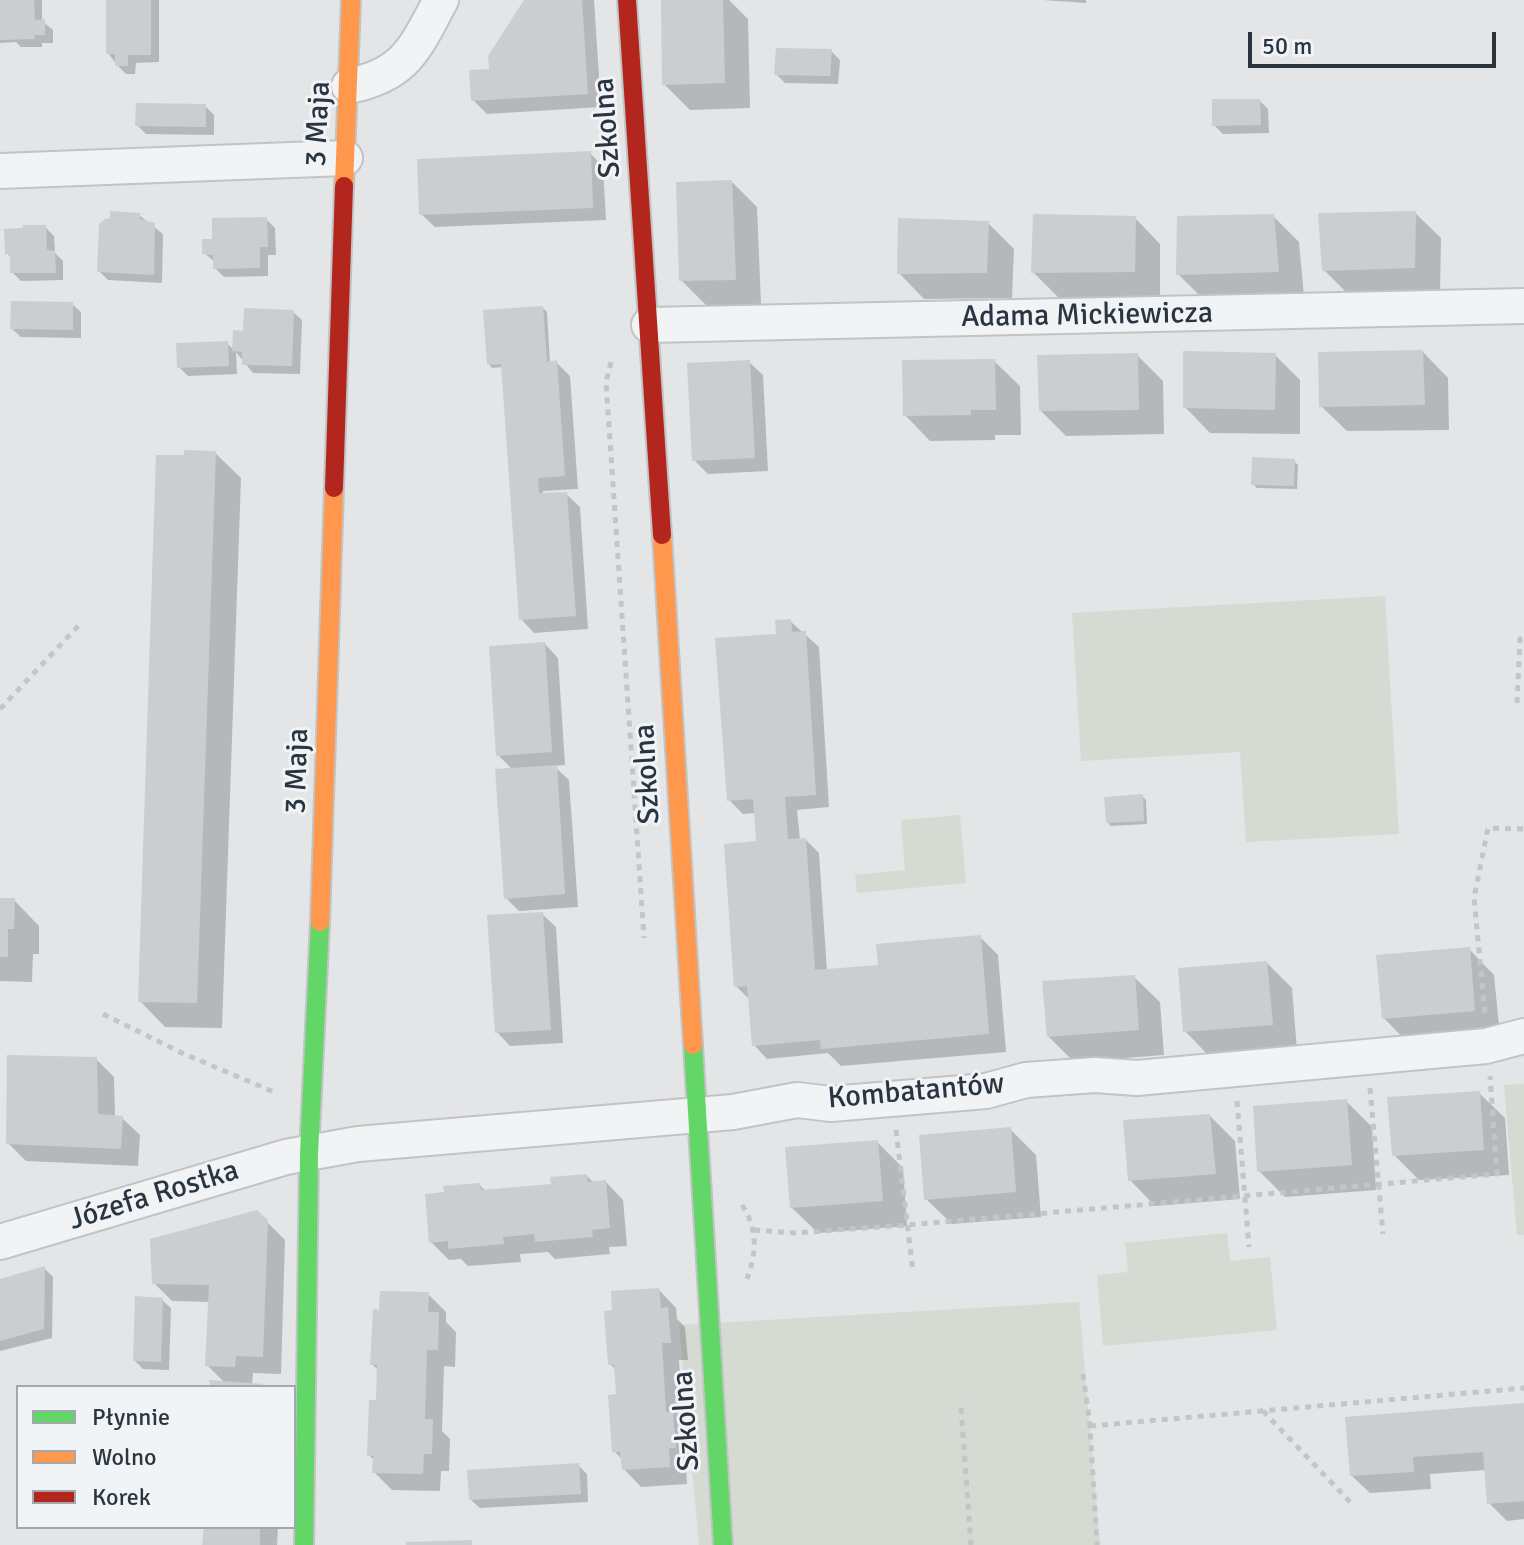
<!DOCTYPE html>
<meta charset="utf-8">
<style>
body{margin:0}
#map{position:relative;width:1524px;height:1545px;overflow:hidden;background:#e3e5e7;font-family:Signika,sans-serif}
canvas{display:block}
.legend{position:absolute;left:16px;top:1385px;width:280px;height:144px;box-sizing:border-box;background:#f1f4f6;border:2px solid #a2a8ad;margin:0;padding:10px 14px;list-style:none;font-size:24px;color:#2b353f}
.legend li{display:flex;align-items:center;gap:16px;height:40px}
.legend b{width:40px;border:2px solid #a2a8ad}
.scale{position:absolute;left:1248px;top:32px;width:248px;height:36px;box-sizing:border-box;border:4px solid #2b353f;border-top:0;padding-left:10px;font-size:24px;line-height:28px;white-space:nowrap;color:#2b353f;-webkit-text-stroke:6px #f1f4f6;paint-order:stroke}
</style>
<div id="map">
<canvas width="1524" height="1545"></canvas>
<ul class="legend">
<li><b style="height:10px;background:#63d668"></b>Płynnie</li>
<li><b style="height:10px;background:#ff974d"></b>Wolno</li>
<li><b style="height:10px;background:#b3261e"></b>Korek</li>
</ul>
<div class="scale">50 m</div>
</div>
<script>
const c = document.querySelector('canvas').getContext('2d');
c.lineJoin = 'round';
function fillPath(path, color) {
  c.fillStyle = color;
  c.fill(path, 'evenodd');
}
function trace(path, color, width, dash) {
  c.strokeStyle = color;
  c.lineWidth = width;
  c.lineCap = dash ? 'butt' : 'round';
  c.setLineDash(dash || []);
  c.stroke(path);
}
function label(font, color, halo, rows, align = 'center') {
  c.font = font + ' Signika,sans-serif';
  c.lineWidth = 6;
  c.setLineDash([]);
  c.textBaseline = 'middle';
  c.strokeStyle = halo;
  c.fillStyle = color;
  for (const [text, x, y, turn = 0] of rows) {
    c.save();
    c.translate(x, y);
    c.rotate((+turn || 0) * Math.PI / 180);
    c.textAlign = isNaN(turn) ? turn : align;
    if (halo) c.strokeText(text, 0, 0);
    c.fillText(text, 0, 0);
    c.restore();
  }
}
fillPath(new Path2D(`
 M1385,596L1399,834L1246,842L1240,752L1081,761L1072,613Z
 M960,815L966,883L857,893L855,875L905,870L901,820Z
 M1524,1084V1235H1517L1504,1085Z
 M1227,1233L1230,1261L1270,1257L1277,1330L1103,1346L1097,1275L1128,1272L1125,1243Z
 M1079,1302L1100,1545H699L679,1325Z`), '#d5dbd3');
fillPath(new Path2D(`
 M0,0H42V21L53,30V43H42V47H21L16,42L0,43Z
 M108,0H159V62L136,63L135,74H126L117,65L108,53Z
 M526,0H594L601,107L487,114L473,100L492,71Z
 M663,0H729L748,19L750,108L690,110L664,84Z
 M1043,0H1086V3Z
 M831,51L840,60L838,84L785,83L776,74Z
 M1260,101L1268,109L1269,133L1223,134L1214,125Z
 M205,106L214,115V135L146,134L137,125Z
 M590,153L603,167L606,220L435,227L421,214Z
 M732,182L757,207L761,304L707,306L681,280Z
 M1415,213L1441,238L1440,293L1350,296L1324,270Z
 M139,215L163,234L162,283L108,280L99,271Z
 M1273,216L1299,242L1304,297L1203,299L1178,274Z
 M1135,218L1160,244V297L1059,298L1033,272Z
 M266,219L275,228L276,255H268V276L224,277L215,268V262L204,253L214,241Z
 M988,223L1014,249L1012,298L924,299L899,273Z
 M45,227L54,236L55,253L63,261V280L21,281L12,272V258L7,253Z
 M72,304L81,312V338L21,337L12,329Z
 M543,308L547,312L550,363L556,362L570,376L578,489L543,491V495L566,494L580,507L588,629L534,633L521,619L503,367L492,368L489,364Z
 M293,312L302,320L300,374L253,373L236,352L237,374L188,376L179,367L227,343L234,350L245,333Z
 M1423,352L1448,378L1449,430L1347,431L1321,406Z
 M1137,355L1163,381L1164,434L1066,436L1041,411Z
 M1275,355L1300,380V434L1210,433L1185,407Z
 M994,361L1020,386L1021,435H995V440L930,441L905,415Z
 M749,362L763,375L768,471L708,474L694,460Z
 M215,453L241,478L222,1028L165,1027L140,1001L186,458Z
 M1294,461L1298,465L1297,489L1257,488L1253,484Z
 M790,621L819,647L829,807L797,810L800,840H806L819,853L827,971L880,967L980,937L998,955L1006,1052L841,1066L828,1053L767,1059L754,1045L750,1000L736,986L758,843L756,813L743,814L729,800L778,635Z
 M545,644L558,658L565,765L554,766L569,780L578,907L519,911L506,898L513,770L498,755Z
 M1142,796L1146,800L1147,824L1111,826L1107,822Z
 M0,900H14L39,926V954H33L32,982L0,981Z
 M542,914L556,927L563,1043L510,1046L497,1032Z
 M1469,949L1494,975L1500,1036L1409,1044L1384,1018Z
 M1267,963L1292,988L1297,1050L1210,1057L1185,1031Z
 M1134,977L1160,1002L1164,1055L1074,1062L1048,1036Z
 M96,1059L114,1077L115,1117L122,1118L140,1135L138,1166L26,1161L8,1143Z
 M1479,1093L1505,1118L1509,1175L1419,1180L1394,1155Z
 M1346,1101L1372,1127L1376,1190L1285,1197L1259,1171Z
 M1210,1116L1235,1141L1240,1199L1155,1206L1130,1180Z
 M1010,1129L1036,1155L1041,1217L952,1224L926,1199Z
 M877,1142L903,1168L907,1226L818,1233L792,1208Z
 M587,1176L594,1183L606,1182L623,1200L627,1246L609,1247L610,1254L555,1259L548,1252L520,1254L521,1262L468,1266L461,1259L449,1260L431,1242L480,1185L486,1192L553,1186Z
 M267,1222L285,1240L281,1374L253,1373L252,1385L263,1387H212L225,1383L207,1365L210,1302L172,1301L154,1283Z
 M45,1269L53,1277L52,1338L0,1351V1281Z
 M659,1290L676,1308L677,1319L685,1327L688,1360H679L683,1424L690,1432L693,1465H686L687,1484L641,1487L624,1469L623,1460L614,1451L619,1396L617,1371L610,1364Z
 M428,1294L446,1312V1322L456,1332L455,1367L444,1366L442,1431L450,1439L449,1471H441L440,1491L392,1490L374,1472L375,1461L369,1455L378,1403L379,1371L373,1365L381,1312Z
 M162,1300L171,1308L169,1370L143,1369L135,1361Z
 M1524,1405V1519L1507,1521L1489,1503L1486,1470L1430,1474L1431,1489L1370,1493L1352,1476Z
 M578,1465L587,1474L588,1502L480,1508L471,1500Z
 M206,1527H278L277,1545H205Z`), '#0003');
fillPath(new Path2D(`
 M0,0H34L35,20L45,19V35H34L35,39L0,40Z
 M106,0H151V55H128V66H115V54H106Z
 M524,0H582L588,94L471,101L469,70L489,69L488,56Z
 M661,0H723L725,83L662,85Z
 M776,48L832,49L830,76L774,75Z
 M1212,99H1260L1261,125L1212,126Z
 M136,103L206,104V127L135,126Z
 M591,151L593,208L419,215L417,159Z
 M732,180L736,280L679,281L676,182Z
 M110,211L140,213V219L155,223L154,275L97,272L99,224L105,219L110,218Z
 M1416,211L1415,268L1322,271L1318,213Z
 M1033,214L1136,216L1135,272L1031,273Z
 M1274,214L1279,272L1176,275L1177,216Z
 M267,217L268,247H260V268L213,269V255L202,254V239H212V218Z
 M898,218L989,221L987,273L897,274Z
 M23,225H46L47,250L55,251L56,273H10V254H5L4,229L23,228Z
 M11,301L73,302V330L10,329Z
 M543,306L547,362L557,360L565,476L538,478L539,493L567,492L576,616L519,620L501,364L487,365L483,310Z
 M244,308L294,310L292,366L242,365V352L232,351L233,330L243,331Z
 M228,341L229,366L177,368L176,343Z
 M1423,350L1425,405L1319,407L1318,352Z
 M1183,351L1276,353L1275,410L1183,408Z
 M1138,353L1139,410L1039,411L1037,355Z
 M995,359L996,410H971V415L903,416L902,360Z
 M750,360L755,458L692,461L687,363Z
 M184,450L216,451L197,1003L138,1002L156,455H184Z
 M1252,457L1295,459L1294,486L1251,485Z
 M791,619L792,632L806,631L816,795L785,797L788,839L806,838L815,970L878,965L876,944L981,935L989,1034L821,1049L820,1040L752,1046L747,986L734,987L724,844L756,841L753,799L727,801L715,638L776,634L775,620Z
 M545,642L552,752L496,756L489,646Z
 M557,765L565,894L504,899L495,769Z
 M1143,794L1144,821L1106,823L1104,797Z
 M0,898H15L14,929H8V957H0Z
 M543,912L551,1030L495,1033L487,915Z
 M1470,947L1475,1011L1382,1019L1376,955Z
 M1267,961L1273,1025L1183,1032L1178,968Z
 M1135,975L1139,1030L1047,1037L1042,981Z
 M7,1055L97,1057L98,1114L123,1116L121,1149L6,1144Z
 M1480,1091L1484,1150L1392,1156L1387,1097Z
 M1347,1099L1352,1165L1257,1172L1253,1106Z
 M1210,1114L1216,1174L1128,1181L1123,1120Z
 M1011,1127L1016,1192L924,1200L919,1135Z
 M878,1140L883,1201L790,1208L785,1147Z
 M587,1174L588,1182L606,1180L610,1228L592,1230L593,1237L535,1242L534,1234L503,1237L504,1244L448,1249V1241L429,1243L425,1194L444,1192L443,1186L480,1183L481,1190L551,1184L550,1177Z
 M257,1210L268,1220L263,1357L236,1356L235,1367L205,1366L209,1285L152,1284L150,1239Z
 M45,1266L44,1329L0,1341V1279Z
 M659,1288L661,1308L668,1307L671,1343H662L666,1412H673L676,1448H669L670,1467L622,1470L620,1452H612L608,1395L616,1394L614,1365H608L604,1311L612,1310L611,1291Z
 M380,1291L429,1292L428,1312H439L438,1350H427L425,1419H433L432,1454H424L423,1474L372,1473L373,1456H367L369,1400H376L377,1365H370L373,1309L379,1310Z
 M135,1296L163,1298L161,1362L133,1361Z
 M209,1380L263,1384L262,1387H210Z
 M1524,1403V1501L1487,1504L1483,1452L1413,1457L1414,1472L1350,1476L1345,1417Z
 M579,1463L581,1494L469,1500L467,1470Z
 M204,1527H260V1545H202Z
 M472,1540V1545H406V1542Z`), '#cbcdcf');
const street = new Path2D(`
 M349,86C407,74 415,48 441,0
 M0,171L345,158
 M649,325L1524,306
 M0,1242L286,1157L358,1144L733,1112L797,1100L831,1104L986,1091L1026,1080L1095,1075L1137,1078L1486,1046L1524,1036`);
const fast = new Path2D(`
 M693,1045L723,1545
 M304,1545L309,1154L320,922`);
const slow = new Path2D(`
 M344,186L351,0
 M662,535L693,1045
 M320,922L334,488`);
const jam = new Path2D(`
 M627,0L662,535
 M334,488L344,186`);
trace(street, '#c1c3c5', 38);
trace(fast, '#c1c3c5', 22);
trace(slow, '#c1c3c5', 22);
trace(jam, '#c1c3c5', 22);
trace(new Path2D(`
 M611,362L606,382L644,938
 M1517,703L1520,639L1524,640
 M0,709L82,622
 M1485,1013L1474,898L1488,828L1524,829
 M103,1014L182,1053L274,1092
 M1370,1088L1383,1234
 M1237,1101L1249,1247
 M896,1130L913,1272
 M742,1205C758,1230 757,1252 747,1279
 M754,1230L795,1233L907,1225L1497,1174L1490,1076
 M1083,1374L1090,1426L1097,1545
 M961,1408L971,1545
 M1263,1411L1353,1505
 M1090,1426L1524,1388`), '#c3c6c7', 5, [6, 6]);
trace(street, '#f2f3f4', 34);
trace(fast, '#63d668', 18);
trace(slow, '#ff974d', 18);
trace(jam, '#b3261e', 18);
label('30px', '#2b353f', '#f1f4f6', [
 ["3 Maja",319,124,-87],
 ["Szkolna",608,128,-94],
 ["Adama Mickiewicza",1087,316,-1],
 ["3 Maja",298,771,-88],
 ["Szkolna",648,774,-93],
 ["Kombatantów",916,1092,-5],
 ["Józefa Rostka",154,1196,-17],
 ["Szkolna",687,1421,-94]
]);
</script>
